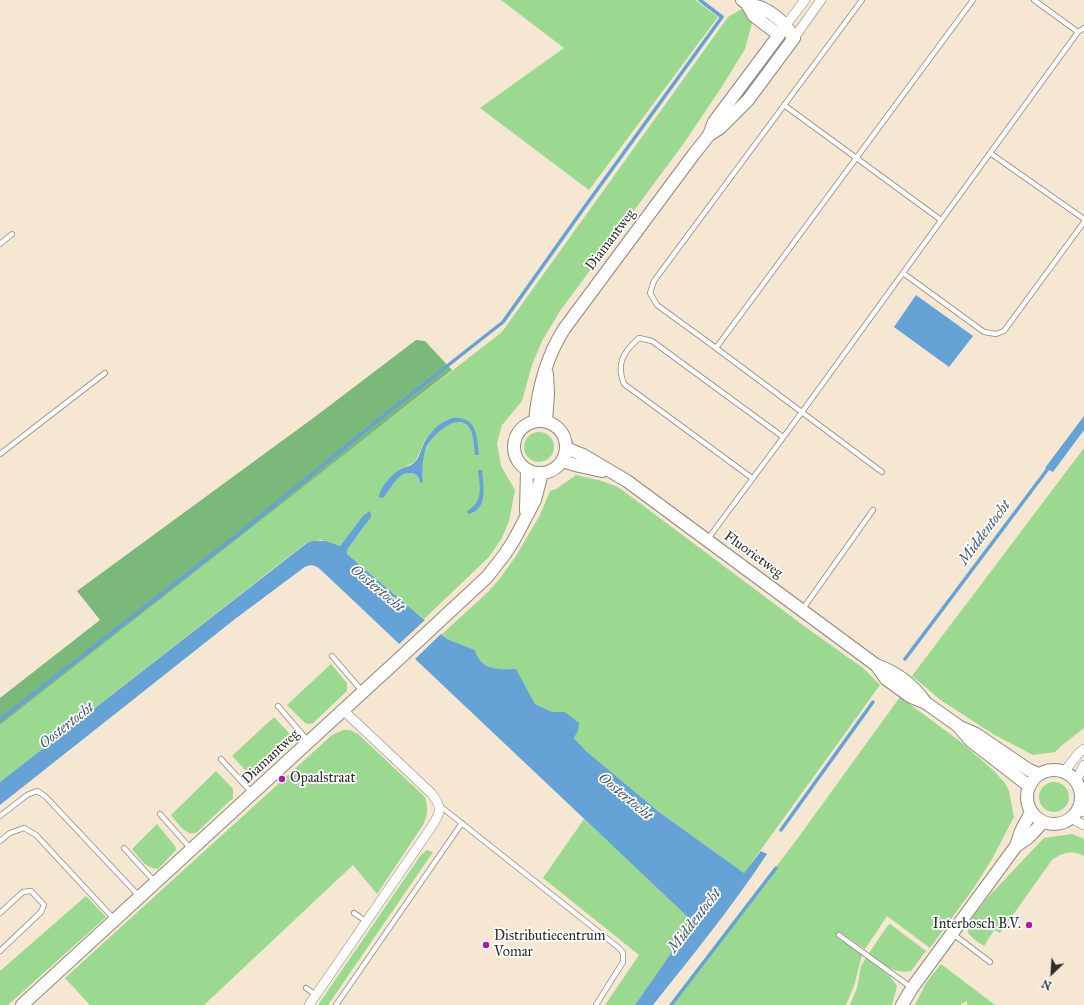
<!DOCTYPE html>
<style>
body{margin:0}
#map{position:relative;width:1084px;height:1005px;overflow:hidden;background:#f5e7d1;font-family:"IM FELL Great Primer",serif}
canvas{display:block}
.north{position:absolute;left:1032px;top:953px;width:40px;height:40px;-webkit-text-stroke:3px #fff;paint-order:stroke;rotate:205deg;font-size:11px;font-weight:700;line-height:16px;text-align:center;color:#2b2b2b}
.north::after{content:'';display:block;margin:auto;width:14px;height:18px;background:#2b2b2b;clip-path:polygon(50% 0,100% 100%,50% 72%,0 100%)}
</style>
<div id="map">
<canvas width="1084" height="1005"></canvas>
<div class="north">N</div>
</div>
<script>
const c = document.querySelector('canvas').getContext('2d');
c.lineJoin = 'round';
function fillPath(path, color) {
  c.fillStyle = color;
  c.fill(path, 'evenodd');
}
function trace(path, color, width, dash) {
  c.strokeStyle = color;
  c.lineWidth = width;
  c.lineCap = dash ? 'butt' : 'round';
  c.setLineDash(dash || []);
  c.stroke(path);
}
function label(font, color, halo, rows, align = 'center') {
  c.font = font + ' "IM FELL Great Primer",serif';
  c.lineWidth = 3.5;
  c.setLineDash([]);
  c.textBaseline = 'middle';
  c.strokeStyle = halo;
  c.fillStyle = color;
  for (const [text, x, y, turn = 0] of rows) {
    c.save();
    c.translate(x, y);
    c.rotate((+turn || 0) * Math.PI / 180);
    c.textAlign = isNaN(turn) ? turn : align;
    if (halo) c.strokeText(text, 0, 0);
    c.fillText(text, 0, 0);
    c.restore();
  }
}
fillPath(new Path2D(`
 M501,0H695L718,17L589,190L480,108L564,48Z
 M742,9L753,19L745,49L723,85L684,143L560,311L542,341L532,365L522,401L502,425L497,443L501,466L515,490L509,521L502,538L489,557L424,619L347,554V550L365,526L367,512L340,546L321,540L306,543L0,782V725L283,502L502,332L728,17ZM460,418L468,421L477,439L475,455C474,447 475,435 469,428C458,413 438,430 431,440C427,445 425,452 423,457C421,465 423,474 423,482L420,483C418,478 417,473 410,473C397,472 391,490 383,498L379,494L388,481L400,469L415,462L425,440L431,432L447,420Z
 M524 447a15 15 0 1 1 30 0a15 15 0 1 1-30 0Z
 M1084,448V728L1061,746L1055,752L1033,755L993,734L942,701L912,676Z
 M576,475L602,481L618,487L633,498L804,626L863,668L880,685L744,873L659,812L586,751L574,738L578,731L565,712H552L535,704L516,670C497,670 481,670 475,650L447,639L442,634L488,592L501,577L516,556L540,515L550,491L556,489Z
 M331,664L347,683V691L313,723L309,724L305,723L287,705Z
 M900,697L961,742L994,771L1005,783L1009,791L1014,817L992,859L973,889L930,948L887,916L865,949L840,932L836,936L862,955L854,986L846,1005H670L795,842Z
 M274,717L289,733L293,739L291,742L260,774L254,777L250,775L232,756Z
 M343,730H350L358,734L425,797C428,808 428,815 423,825L377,894L353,865L204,1005H90L65,978L332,735Z
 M216,771L233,789V798L196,833C185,836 177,822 171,815Z
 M1039 797a15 15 0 1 1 30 0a15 15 0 1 1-30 0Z
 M584,819L681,909L688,917L690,922L687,930L635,1005H605L639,955L543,878Z
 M157,824L175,846L176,850L158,869C146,869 139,857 132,849Z
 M1072,834L1084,839V856C1072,850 1063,852 1052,860L1000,933L994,930L984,946L975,940L968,933L969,922L989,896L1042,840L1044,838Z
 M427,850L433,852L328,1005H318L421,855Z
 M86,896L106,917L8,1005H0V971Z
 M890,924L926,951L911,971C893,975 883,963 869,953L888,925Z
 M866,958L891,977L897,986L892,1005H850L857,988L861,966Z
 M941,964L995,1005H967V1001L961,1004V1005H915L926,983Z`), '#9ad98f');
fillPath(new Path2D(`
 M416,340L425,341L452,370L0,725V698L100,620L77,591L316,416Z`), '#7bb97a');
fillPath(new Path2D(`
 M916,295L973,336L949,367L894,327Z
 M1084,416V430L1053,472L1045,468Z
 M452,418C477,415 477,437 479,455H475C474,448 474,438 471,431C460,408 432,435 426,448C422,460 422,470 423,482L420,483C419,478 417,473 410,473C397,472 391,490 383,498L379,497C379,488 393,473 401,469C406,466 412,466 415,462C419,458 420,452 422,448C427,434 438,423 452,418Z
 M478,470H482C483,485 489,510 468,514L467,511C484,502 480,486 478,470Z
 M369,511L371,514V517L347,550V554L447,639L475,650C481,670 497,670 516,669L535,704L552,712H565L579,723L578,731L574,738L586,751L659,812L744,873L761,851L767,854C732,907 692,956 653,1005H635L687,930L690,923L688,917L321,570C314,564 309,564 302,569L235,619L0,805V782L307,543L313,541H326L340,546L363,516Z`), '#65a2d6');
fillPath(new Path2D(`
 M427,618L443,632L414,660L398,645Z`), '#f5e7d1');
trace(new Path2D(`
 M905,659L1050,466
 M0,720L241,532L376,422L503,322L581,212L722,17L700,0
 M781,830L873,702
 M671,1005L776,868`), '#65a2d6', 3.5);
const service = new Path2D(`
 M862,0L654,281L650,293L657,305L716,348L882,472
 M1034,0L1078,32
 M784,105L941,220
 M990,153L1084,219
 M0,244L12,234
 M903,273L984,332L996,334L1004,331L1084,222
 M716,348L973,0
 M0,454L105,373
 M752,478L624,384C616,364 623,352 639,338L652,341L783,437
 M707,540L802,412L1078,32L1084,28
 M802,610L873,510
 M332,656L362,691
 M278,706L308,741
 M221,759L252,793
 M440,806L619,948L623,953V962L596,1005
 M160,814L191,849
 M0,816L27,795L37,791L45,796L140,897
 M0,841L10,833L24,828L36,835L114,919
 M124,848L155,882
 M0,913L23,892L31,891L44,905L41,912L0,951
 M354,913L367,922
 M953,934L990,962
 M839,935L912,988
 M306,988L316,995
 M336,1005L462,823`);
const minor = new Path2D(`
 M782,30L805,0
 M790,37L794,38L821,0
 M1064,772L1078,754L1084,749
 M1076,781L1084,765
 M1078,808L1084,812
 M1071,818L1084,825
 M309,1005L430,829C440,814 444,808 431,793L343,710`);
const tertiary = new Path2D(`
 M709,135L714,122L779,35L754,16L747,4
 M514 447a26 26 0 1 1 52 0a26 26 0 1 1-52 0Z
 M535,421C538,389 547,356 564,329L694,154L709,135L720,128L748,100L794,38C786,24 777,15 762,8C755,5 748,5 742,0
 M546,421L548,394L547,374
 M566,448L583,455L627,481L876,665C898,673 912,684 926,703
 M562,461L579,466L602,471
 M526,511L527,470
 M876,665L886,679L911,697L926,703L957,725L971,741L1029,786
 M960,727L976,734L1029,770L1038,774
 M1027 797a27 27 0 1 1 54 0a27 27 0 1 1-54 0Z
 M1016,846L1029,837L1043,822
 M22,1005L401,657L487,577L505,554L514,540L535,500L542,473
 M902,1005L912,988L1016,846L1021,831L1031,812`);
trace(service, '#90897e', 6);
trace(minor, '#90897e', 10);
trace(tertiary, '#90897e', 14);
trace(service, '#fff', 4.5);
trace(minor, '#fff', 9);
trace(tertiary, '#fff', 12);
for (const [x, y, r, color] of [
 [282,779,4,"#b5179e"],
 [1029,925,4,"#b5179e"],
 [486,945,4,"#b5179e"]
]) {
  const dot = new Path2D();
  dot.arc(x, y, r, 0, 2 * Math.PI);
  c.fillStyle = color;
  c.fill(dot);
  trace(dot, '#fff', 1.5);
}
label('14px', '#2b2b2b', '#fff', [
 ["Diamantweg",611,240,-53],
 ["Fluorietweg",753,555,36],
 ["Diamantweg",271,757,-43]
]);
label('14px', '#2b2b2b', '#fff', [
 ["Opaalstraat",290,779],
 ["Interbosch B.V.",1021,925,"right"],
 ["Distributiecentrum",494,937],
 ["Vomar",494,953]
], 'left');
label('italic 15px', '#425b6f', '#fff', [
 ["Middentocht",985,533,-53],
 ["Oostertocht",377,589,40],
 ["Oostertocht",67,726,-38],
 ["Oostertocht",625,797,40],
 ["Middentocht",695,921,-52]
]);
</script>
